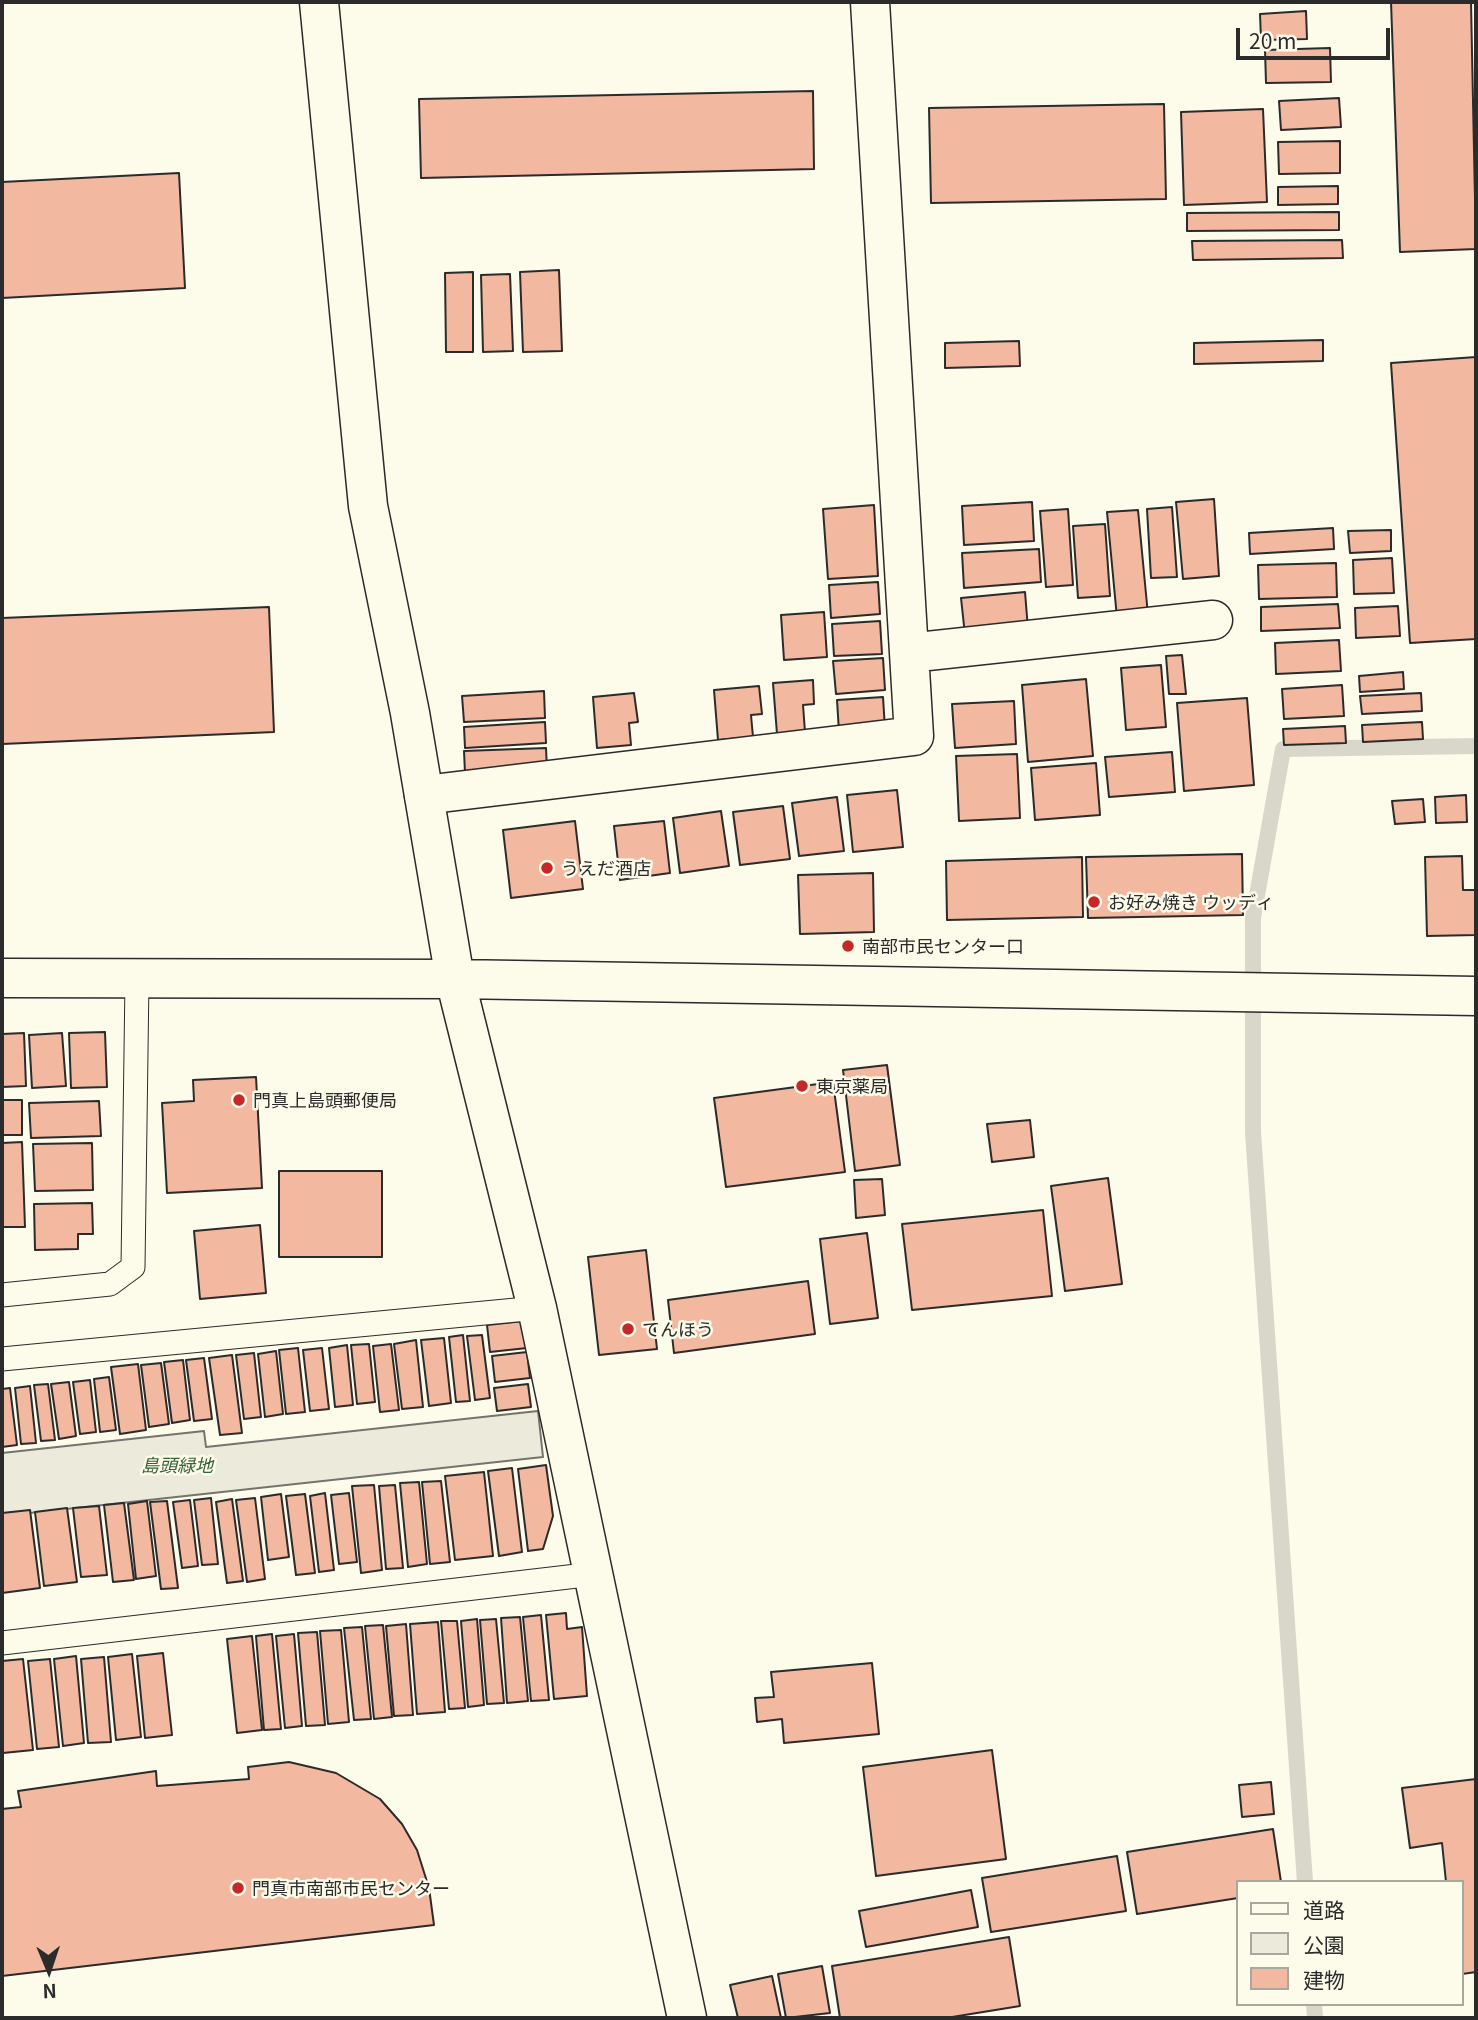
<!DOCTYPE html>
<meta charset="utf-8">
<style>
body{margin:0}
#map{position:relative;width:1478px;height:2020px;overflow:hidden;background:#fdfbea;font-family:Georgia,"Noto Sans JP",serif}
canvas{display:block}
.frame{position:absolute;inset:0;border:4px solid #2b2b2b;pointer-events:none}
.legend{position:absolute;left:1236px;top:1880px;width:228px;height:126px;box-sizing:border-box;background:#fdfbea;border:2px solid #a9a89e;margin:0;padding:9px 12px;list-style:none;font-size:21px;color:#2b2b2b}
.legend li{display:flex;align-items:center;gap:14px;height:35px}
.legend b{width:35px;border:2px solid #a9a89e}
.north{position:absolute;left:14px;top:1936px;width:70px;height:70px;-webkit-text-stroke:5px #fdfbea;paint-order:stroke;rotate:178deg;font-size:19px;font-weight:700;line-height:28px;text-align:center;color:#2b2b2b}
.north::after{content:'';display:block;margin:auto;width:24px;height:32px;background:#2b2b2b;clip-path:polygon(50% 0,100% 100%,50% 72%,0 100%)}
.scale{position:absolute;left:1236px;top:28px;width:154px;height:32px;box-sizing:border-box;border:4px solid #2b2b2b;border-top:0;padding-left:9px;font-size:21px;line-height:24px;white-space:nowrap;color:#2b2b2b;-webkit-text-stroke:5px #fdfbea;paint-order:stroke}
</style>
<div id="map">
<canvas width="1478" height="2020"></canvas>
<div class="frame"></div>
<ul class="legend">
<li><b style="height:9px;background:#fdfbea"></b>道路</li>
<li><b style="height:19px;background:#ecebdb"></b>公園</li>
<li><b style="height:19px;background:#f2b8a0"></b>建物</li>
</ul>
<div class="north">N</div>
<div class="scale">20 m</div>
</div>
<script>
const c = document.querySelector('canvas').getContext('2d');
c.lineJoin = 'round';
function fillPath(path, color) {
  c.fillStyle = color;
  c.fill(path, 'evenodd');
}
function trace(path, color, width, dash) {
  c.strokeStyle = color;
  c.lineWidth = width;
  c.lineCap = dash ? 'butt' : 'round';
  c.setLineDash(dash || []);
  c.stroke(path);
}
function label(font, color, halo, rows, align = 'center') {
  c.font = font + ' Georgia,"Noto Sans JP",serif';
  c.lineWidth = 5;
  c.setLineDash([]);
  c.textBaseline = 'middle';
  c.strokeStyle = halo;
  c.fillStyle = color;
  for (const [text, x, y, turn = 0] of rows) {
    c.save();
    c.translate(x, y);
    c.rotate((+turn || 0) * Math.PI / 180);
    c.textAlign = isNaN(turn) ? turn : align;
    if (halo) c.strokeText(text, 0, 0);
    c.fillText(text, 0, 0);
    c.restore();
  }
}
const green = new Path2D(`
 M538,1411L543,1457L2,1516V1453L204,1431L206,1447Z`);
fillPath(green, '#ecebdb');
trace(green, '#74746e', 2);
trace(new Path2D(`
 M1305,1882L1253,1132V918L1283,749L1476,746
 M1314,2004L1315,2018`), '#d8d7c9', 16);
const building = new Path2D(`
 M1391,2H1471L1476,249L1400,252Z
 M1306,11L1307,39L1261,40L1260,14Z
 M1330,48L1331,82L1266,83L1265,50Z
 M813,91L814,169L421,178L419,99Z
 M1339,98L1341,127L1281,130L1279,101Z
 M1164,104L1166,199L931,203L929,108Z
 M1263,109L1267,202L1184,205L1181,112Z
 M1340,141V173L1279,174L1278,142Z
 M179,173L185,288L2,298V182Z
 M1338,186V204L1278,205V187Z
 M1339,212V230L1187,231V213Z
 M1342,240L1343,258L1193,260L1192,241Z
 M559,270L562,351L523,352L520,272Z
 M473,272V352H446L445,273Z
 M510,274L513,351L483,352L481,275Z
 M1323,340V361L1194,364V343Z
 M1019,341L1020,366L945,368V343Z
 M1476,357V639L1410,643L1391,363Z
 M1214,499L1219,576L1183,579L1176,502Z
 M1032,502L1034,541L964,545L962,506Z
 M874,505L878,576L828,579L823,509Z
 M1172,507L1177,577L1151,578L1147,509Z
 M1068,509L1073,585L1046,587L1040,511Z
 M1138,510L1148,615L1117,618L1107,512Z
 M1105,524L1110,596L1078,598L1073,526Z
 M1333,528L1334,549L1250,554L1249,533Z
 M1391,530V551L1350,553L1348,531Z
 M1039,549L1041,582L964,588L962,553Z
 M1392,558L1394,593L1354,594L1353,560Z
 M1336,563L1337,597L1259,599L1258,565Z
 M878,582L880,614L831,618L829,585Z
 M1025,592L1028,629L965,635L961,598Z
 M1338,604L1340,628L1261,631V607Z
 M1398,606L1400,636L1356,638L1355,608Z
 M269,607L274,732L2,744V618Z
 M824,612L827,657L784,660L781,615Z
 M880,621L882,654L834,656L832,624Z
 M1339,640L1341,671L1276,674L1275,643Z
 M1182,655L1186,694H1169L1166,656Z
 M883,658L885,690L836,694L833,661Z
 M1161,665L1166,727L1126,730L1121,668Z
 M1403,672L1404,689L1360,692L1359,676Z
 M1086,679L1093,756L1028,762L1022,685Z
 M813,680L814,704L803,705L805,732L777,734L773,683Z
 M1342,685L1344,716L1284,719L1282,689Z
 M759,686L762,714L751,715L753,737L718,740L714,690Z
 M544,691L545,718L464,722L462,696Z
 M634,693L638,722L629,723L631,745L597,748L593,697Z
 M1421,693L1422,711L1362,714L1360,696Z
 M883,697L885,729L839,732L837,700Z
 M1247,698L1254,785L1184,791L1177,703Z
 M1014,701L1016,744L955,748L952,704Z
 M545,722L546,743L465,748L464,727Z
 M1422,722L1423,739L1363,742L1362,725Z
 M1345,726L1346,743L1284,745L1283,729Z
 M546,748L547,770L465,773L464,751Z
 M1172,752L1175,792L1109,797L1105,757Z
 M1017,754L1020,818L959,821L956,756Z
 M1096,763L1100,815L1035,820L1031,768Z
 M897,790L903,847L853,852L847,795Z
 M1466,795L1467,822L1436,823L1435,797Z
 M837,797L844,851L799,856L792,803Z
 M1423,799L1425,822L1395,824L1392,801Z
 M783,806L790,859L740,865L733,812Z
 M721,811L729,866L680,873L673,818Z
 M575,821L583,889L511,898L503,830Z
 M664,821L670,873L620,880L614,826Z
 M1242,854L1243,915L1088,918L1086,857Z
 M1462,856L1463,890H1476V935L1427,936L1425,857Z
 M1082,857L1083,917L947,920L946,861Z
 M873,873L874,932L800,934L798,875Z
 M105,1032L107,1087L71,1088L69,1033Z
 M24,1033L26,1086L2,1087V1034Z
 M62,1033L66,1086L32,1088L29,1035Z
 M887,1065L900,1165L855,1171L843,1070Z
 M256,1077L262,1188L167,1193L162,1103L194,1101L193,1080Z
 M833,1082L845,1172L726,1187L714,1098Z
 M2,1100H22V1135H2Z
 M99,1101L101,1136L31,1138L29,1103Z
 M1030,1120L1034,1157L992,1162L987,1124Z
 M22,1142L25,1227H2V1143Z
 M92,1143L93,1190L35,1191L33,1144Z
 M279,1171H382V1257H279Z
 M1108,1178L1122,1284L1065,1291L1051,1186Z
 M882,1179L885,1215L856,1218L854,1180Z
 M92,1203L93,1234H78V1249L35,1250L34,1204Z
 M1043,1210L1052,1296L912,1310L902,1224Z
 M260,1225L266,1293L200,1299L194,1231Z
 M867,1233L878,1318L830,1324L820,1239Z
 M646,1250L657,1349L599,1355L588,1257Z
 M808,1281L815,1334L674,1353L668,1300Z
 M524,1321L527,1348L490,1352L487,1325Z
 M463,1335L470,1401L456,1402L449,1337Z
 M482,1335L490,1398L475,1400L467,1336Z
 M444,1338L451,1403L429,1406L421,1340Z
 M416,1340L423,1407L402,1409L394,1344Z
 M369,1344L375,1402L357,1404L351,1345Z
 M391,1344L399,1410L380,1412L373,1346Z
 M347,1345L353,1405L335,1407L329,1348Z
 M298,1348L305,1412L286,1414L279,1350Z
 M322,1348L329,1409L310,1411L303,1350Z
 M276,1351L283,1414L265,1417L258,1354Z
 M527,1352L530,1378L495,1382L492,1356Z
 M254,1353L261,1417L244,1419L236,1355Z
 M232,1355L242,1433L220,1435L209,1358Z
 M204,1358L212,1419L194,1421L186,1360Z
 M183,1360L190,1420L172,1423L164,1362Z
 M161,1363L169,1424L149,1427L141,1365Z
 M138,1364L146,1430L120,1434L111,1367Z
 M109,1377L116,1430L100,1432L94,1379Z
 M90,1380L96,1432L80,1434L73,1382Z
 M69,1382L76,1436L59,1439L51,1384Z
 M48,1384L55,1440L41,1441L34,1385Z
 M528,1384L531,1407L497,1411L494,1388Z
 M30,1386L36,1443L21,1444L15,1388Z
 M10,1388L17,1445L2,1447V1389Z
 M546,1465L553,1516L543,1549L528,1551L518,1469Z
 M512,1468L522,1552L499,1556L488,1471Z
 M484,1472L493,1556L455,1560L445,1476Z
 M441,1481L450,1562L430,1564L422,1482Z
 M419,1482L427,1564L408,1567L400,1483Z
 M374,1485L382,1570L361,1573L352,1486Z
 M395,1485L403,1568L386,1569L379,1486Z
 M325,1493L334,1570L319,1572L310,1496Z
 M349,1493L357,1562L339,1564L331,1495Z
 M281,1494L289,1557L268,1560L261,1497Z
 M305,1494L315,1573L296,1575L286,1496Z
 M211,1498L218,1564L202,1565L194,1500Z
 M255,1498L265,1579L247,1582L236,1500Z
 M232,1499L243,1581L227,1583L216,1502Z
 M190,1500L198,1566L182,1568L173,1502Z
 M147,1501L156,1576L136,1579L128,1504Z
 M167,1501L178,1588L161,1589L150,1502Z
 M124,1503L134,1580L113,1582L104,1505Z
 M99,1506L107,1575L81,1577L73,1508Z
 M67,1508L77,1582L44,1586L35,1512Z
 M30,1510L40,1588L2,1593V1513Z
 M566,1613L567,1629L582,1627L587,1696L554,1699L546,1615Z
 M541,1615L549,1700L531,1701L523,1617Z
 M520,1617L528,1701L507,1703L501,1618Z
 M477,1619L484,1705L468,1707L461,1621Z
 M496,1619L504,1703L487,1704L480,1620Z
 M441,1621H457L465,1708L449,1709Z
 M438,1622L445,1712L417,1714L410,1624Z
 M406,1624L413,1715L394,1716L386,1626Z
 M383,1625L392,1717L374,1719L365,1626Z
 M362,1627L371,1719L354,1720L344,1628Z
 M341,1630L349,1722L328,1724L320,1631Z
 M317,1632L325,1725L306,1726L298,1633Z
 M272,1634L281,1729L264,1730L256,1636Z
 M294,1634L302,1726L285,1728L276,1636Z
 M252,1636L262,1730L237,1733L227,1639Z
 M163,1653L172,1735L145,1738L137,1656Z
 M132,1654L141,1737L116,1740L108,1657Z
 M76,1656L84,1743L63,1746L54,1659Z
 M104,1657L111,1742L88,1743L81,1659Z
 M23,1659L33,1750L3,1753L2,1661Z
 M50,1659L59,1747L37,1749L28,1661Z
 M872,1663L879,1734L784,1743L782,1719L757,1722L755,1698L774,1697L771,1672Z
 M992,1750L1006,1859L876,1876L863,1767Z
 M289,1762L336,1773L380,1799L402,1824L417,1850L429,1888L434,1925L2,1976V1809L21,1807L18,1791L156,1771L157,1786L249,1779L248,1767Z
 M1476,1779V1972L1462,1974V1882H1446L1442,1843L1410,1848L1402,1788Z
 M1271,1782L1274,1814L1242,1817L1239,1785Z
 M1273,1829L1281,1882H1238V1898L1137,1914L1127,1852Z
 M1117,1856L1126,1911L991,1932L982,1878Z
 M971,1890L978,1927L866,1947L859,1911Z
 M1009,1937L1020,2006L946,2018H840L832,1966Z
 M822,1966L830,2013L786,2018L778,1974Z
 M772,1976L781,2018H738L730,1985Z`);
fillPath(building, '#f2b8a0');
trace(building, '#2b2b2b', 2);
const lane = new Path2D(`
 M2,1295L110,1284L133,1267L137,980
 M2,1359L537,1308
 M2,1643L594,1574`);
const street = new Path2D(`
 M909,653L1213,620
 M424,795L914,736L870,2`);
const secondary = new Path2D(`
 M319,2L368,506L410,713L455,979L537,1308L687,2018
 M2,978L455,979L1476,996`);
trace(lane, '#2b2b2b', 25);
trace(street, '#2b2b2b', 41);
trace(secondary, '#2b2b2b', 41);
trace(lane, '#fdfbea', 23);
trace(street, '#fdfbea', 38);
trace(secondary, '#fdfbea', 38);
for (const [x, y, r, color] of [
 [547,868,7,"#c62828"],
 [1094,902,7,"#c62828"],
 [848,946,7,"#c62828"],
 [802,1086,7,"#c62828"],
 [239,1100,7,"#c62828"],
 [628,1329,7,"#c62828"],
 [238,1888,7,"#c62828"]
]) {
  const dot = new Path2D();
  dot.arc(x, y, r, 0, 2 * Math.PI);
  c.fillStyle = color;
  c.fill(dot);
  trace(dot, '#fdfbea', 2.5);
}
label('18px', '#2b2b2b', '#fdfbea', [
 ["うえだ酒店",561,868],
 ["お好み焼き ウッディ",1108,902],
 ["南部市民センター口",862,946],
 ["東京薬局",816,1086],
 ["門真上島頭郵便局",253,1100],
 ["てんほう",642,1329],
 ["門真市南部市民センター",252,1888]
], 'left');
label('italic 18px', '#34623c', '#fdfbea', [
 ["島頭緑地",177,1465]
]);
</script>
